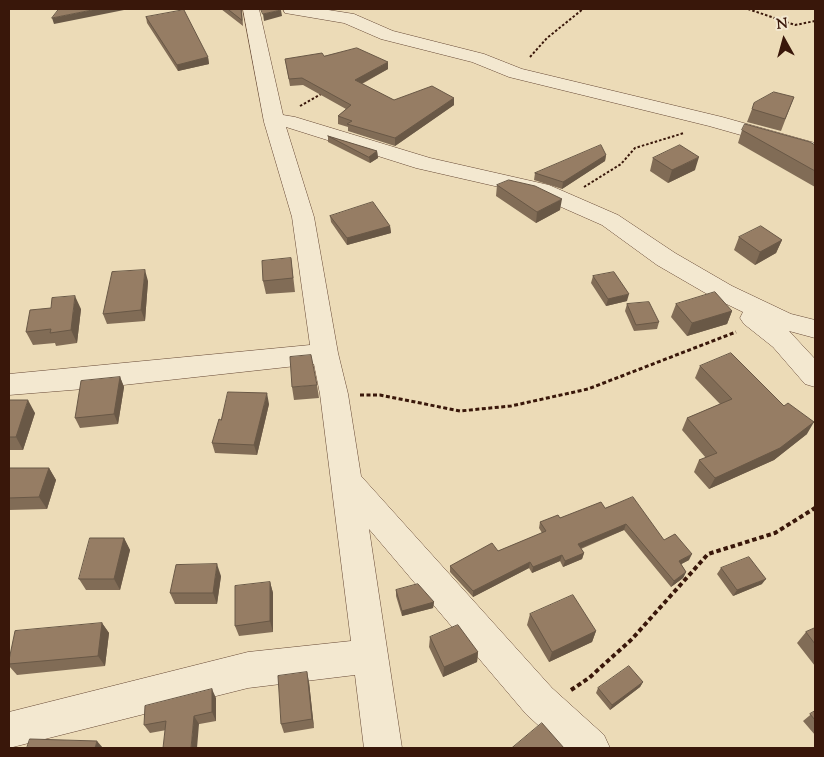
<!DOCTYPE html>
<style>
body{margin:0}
#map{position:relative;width:824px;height:757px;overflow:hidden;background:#ecdbb7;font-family:"Sorts Mill Goudy",serif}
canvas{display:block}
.frame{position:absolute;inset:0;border:10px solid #39170a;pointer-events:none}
.north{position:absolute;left:759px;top:15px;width:50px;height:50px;-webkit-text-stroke:4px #f3e8d0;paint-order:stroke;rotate:353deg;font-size:14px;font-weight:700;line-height:20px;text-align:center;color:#39170a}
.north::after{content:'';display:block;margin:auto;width:18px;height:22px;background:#39170a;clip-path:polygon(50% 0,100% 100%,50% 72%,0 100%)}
</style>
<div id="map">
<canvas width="824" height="757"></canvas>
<div class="frame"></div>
<div class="north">N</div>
</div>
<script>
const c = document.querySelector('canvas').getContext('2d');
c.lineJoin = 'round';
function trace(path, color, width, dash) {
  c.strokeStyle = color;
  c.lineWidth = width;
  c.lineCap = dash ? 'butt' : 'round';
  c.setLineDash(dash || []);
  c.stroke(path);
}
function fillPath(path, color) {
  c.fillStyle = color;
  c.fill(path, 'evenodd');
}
const minor = new Path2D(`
 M243,9H259L283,115L295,117L430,158L549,185L618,215L675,253L732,286L791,314L815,320V338L789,331L815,359V387L805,384L773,347L744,324L740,318L743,312L714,298L657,265L602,225L534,195L416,168L286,127L314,217L338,353L348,394L361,476L552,688L604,735L610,748H563L526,714L369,529L402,748H364L355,675L248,688L9,748V712L248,652L351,641L320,394L314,364L96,388L9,395V374L310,345L292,217L264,122Z
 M283,9H322L354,14L393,31L484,54L522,69L722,117L815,143V156L709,126L509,77L472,62L381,39L344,23L291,14L285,13Z`);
trace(minor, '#664835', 1);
trace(new Path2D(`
 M748,9L795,25L815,21
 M530,57L547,38L583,9
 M300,106L323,93
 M584,187L621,164L635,148L684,133`), '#39170a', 2, [2.5, 2]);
trace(new Path2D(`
 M360,395H380L460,411L511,406L588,389L736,332`), '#39170a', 3, [4, 2.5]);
trace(new Path2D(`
 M571,690L589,678L632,639L708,554L775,533L815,508`), '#39170a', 4, [4.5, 3]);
fillPath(minor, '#f3e8d0');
fillPath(new Path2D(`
 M221,9H242L243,26Z
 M146,17L208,57L209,64L178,71L147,23Z
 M324,56L388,69L362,84L394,100L454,98V105L395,146L348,131V127L338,124V116L346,109L303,85L290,86L285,59Z
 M794,97L781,131L747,122L752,109Z
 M742,130L815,145V187L738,143Z
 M328,136L377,151L378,158L370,163L328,142Z
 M606,155L605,161L562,189L534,180L535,173Z
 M653,158L695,170L668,183L650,171Z
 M497,185L560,210L536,223L496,196Z
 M330,216L390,226L391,233L347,245L331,222Z
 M739,237L782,240L776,253L755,265L734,250Z
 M291,258L295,292L266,294L263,281Z
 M593,276L627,301L606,306L591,283Z
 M148,281L145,321L107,324L103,314Z
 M627,304L659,322L657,329L634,331L625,311Z
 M676,304L732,311L727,324L687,336L671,317Z
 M81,309L77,343L56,346L55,343L33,345L26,332Z
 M700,366L807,434L774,460L709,489L694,472L699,460L706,458L682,430L687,418L720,404L695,378Z
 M120,377L124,387L118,424L80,428L75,418Z
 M317,385L319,398L294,400L292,387Z
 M9,400L35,413L23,450H9Z
 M269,404L257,455L215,453L212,443L221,420Z
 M9,468H49L56,480L47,509L9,510Z
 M605,508L664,540L689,560L681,564L686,572L683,578L671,587L624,530L581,549L584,553L582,559L563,567L560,561L532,573L529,568L473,597L450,572V566L498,551L542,533L539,528L540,522Z
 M124,538L130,550L120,590H86L79,579Z
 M721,568L762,584L733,596L717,574Z
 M221,576L217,604H175L170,593Z
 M270,582L273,593V632L239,636L235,626Z
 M396,590L434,602L433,608L402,616L396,596Z
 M530,614L596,631L592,642L549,662L527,625Z
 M102,623L109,633L105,666L17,675L9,666V660Z
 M815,628V666L797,643L806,632Z
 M430,637L478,652L477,662L443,677L429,647Z
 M309,682L314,728L284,733L281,724Z
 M643,682L640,687L610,710L596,693L598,688Z
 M216,698V721L150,733L144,725Z
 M815,711V735L803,721Z`), '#816c56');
fillPath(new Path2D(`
 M97,9H129L54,24L52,18Z
 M281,10L282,16L264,21L263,14Z
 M208,57L209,64L178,71L177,65Z
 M388,62V69L355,87V80Z
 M454,98V105L395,146V138Z
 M377,151L378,158L370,163L369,157Z
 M606,155L605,161L562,189L563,182Z
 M699,157L695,170L668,183L672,170Z
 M562,199L560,210L536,223L537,212Z
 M390,226L391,233L347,245V238Z
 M782,240L776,253L755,265L760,252Z
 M145,270L148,281L145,321L141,310Z
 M629,294L627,301L606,306L608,299Z
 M75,296L81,309L77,343L71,330Z
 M732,311L727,324L687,336L692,323Z
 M120,377L124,387L118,424L114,414Z
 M267,393L269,404L257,455L254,445Z
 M28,400L35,413L23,450L16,437Z
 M814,422L807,434L774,460L709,489L715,478Z
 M49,468L56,480L47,509L39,497Z
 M626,524L624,530L576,550L578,544Z
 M124,538L130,550L120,590L114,579Z
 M584,553L582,559L563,567L565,561Z
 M692,554L689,560L676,567L679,561Z
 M562,555L560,561L532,573L533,567Z
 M530,562L529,568L473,597V591Z
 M217,564L221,576L217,604L213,593Z
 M686,572L683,578L671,587L674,581Z
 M766,579L762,584L733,596L737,590Z
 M270,582L273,593V632L270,621Z
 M434,602L433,608L402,616V611Z
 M102,623L109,633L105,666L98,656Z
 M596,631L592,642L549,662L552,652Z
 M478,652L477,662L443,677L444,667Z
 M307,672L309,682L314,728L312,719Z
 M643,682L640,687L610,710L612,705Z
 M212,689L216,698V721L212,712Z
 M194,716L199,724L197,748H191Z
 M97,741L103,748H95Z`), '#695846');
const building = new Path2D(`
 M59,9H97L52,18Z
 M228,9H241L242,20Z
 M261,9H280L281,10L263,14Z
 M184,10L208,57L177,65L146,17Z
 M357,48L388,62L355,80L394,100L432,86L454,98L395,138L347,124L352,121L338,116L351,105L302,78L289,79L285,59L322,53L324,56Z
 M774,92L794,97L785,119L752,109L754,103Z
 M745,124L810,142L815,145V171L742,130Z
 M328,136L377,151L369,157Z
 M601,145L606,155L563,182L535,173Z
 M680,145L699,157L672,170L653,158Z
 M509,180L535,186L562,199L537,212L497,185Z
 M373,202L390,226L347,238L330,216Z
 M761,226L782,240L760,252L739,237Z
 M291,258L293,278L263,281L262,261Z
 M145,270L141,310L103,314L112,272Z
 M614,272L629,294L608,299L593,276Z
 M715,292L732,311L692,323L676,304Z
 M75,296L71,330L50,333L51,329L26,332L30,310L51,308L52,298Z
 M649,302L659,322L636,325L627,304Z
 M731,353L784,406L788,403L814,422L780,448L715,478L699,460L717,453L687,418L732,399L700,366Z
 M311,355L317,385L292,387L290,357Z
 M120,377L114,414L75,418L81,381Z
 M228,392L267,393L254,445L212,443L219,419L221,420Z
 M9,400H28L16,437H9Z
 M9,468H49L39,497L9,498Z
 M633,497L664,540L675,534L692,554L679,561L686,572L674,581L626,524L578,544L584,553L565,561L562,555L533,567L530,562L473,591L450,566L492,543L498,551L546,531L540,522L558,515L560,518L601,502L605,508Z
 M90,538H124L114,579H79Z
 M749,557L766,579L737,590L721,568Z
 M217,564L213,593H170L176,565Z
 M270,582V621L235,626V586Z
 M418,584L434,602L402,611L396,590Z
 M573,595L596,631L552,652L530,614Z
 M102,623L98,656L9,664V660L15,631Z
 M458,625L478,652L444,667L430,637Z
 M815,628V644L806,632Z
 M629,666L643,682L612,705L598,688Z
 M307,672L312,719L281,724L278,676Z
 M212,689V712L194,716L191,748H163L166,721L144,725L145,706Z
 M815,711V720L810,714Z
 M542,723L564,748H512Z
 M30,739L97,741L95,748H27Z`);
fillPath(building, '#967d64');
trace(building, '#695846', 1);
</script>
